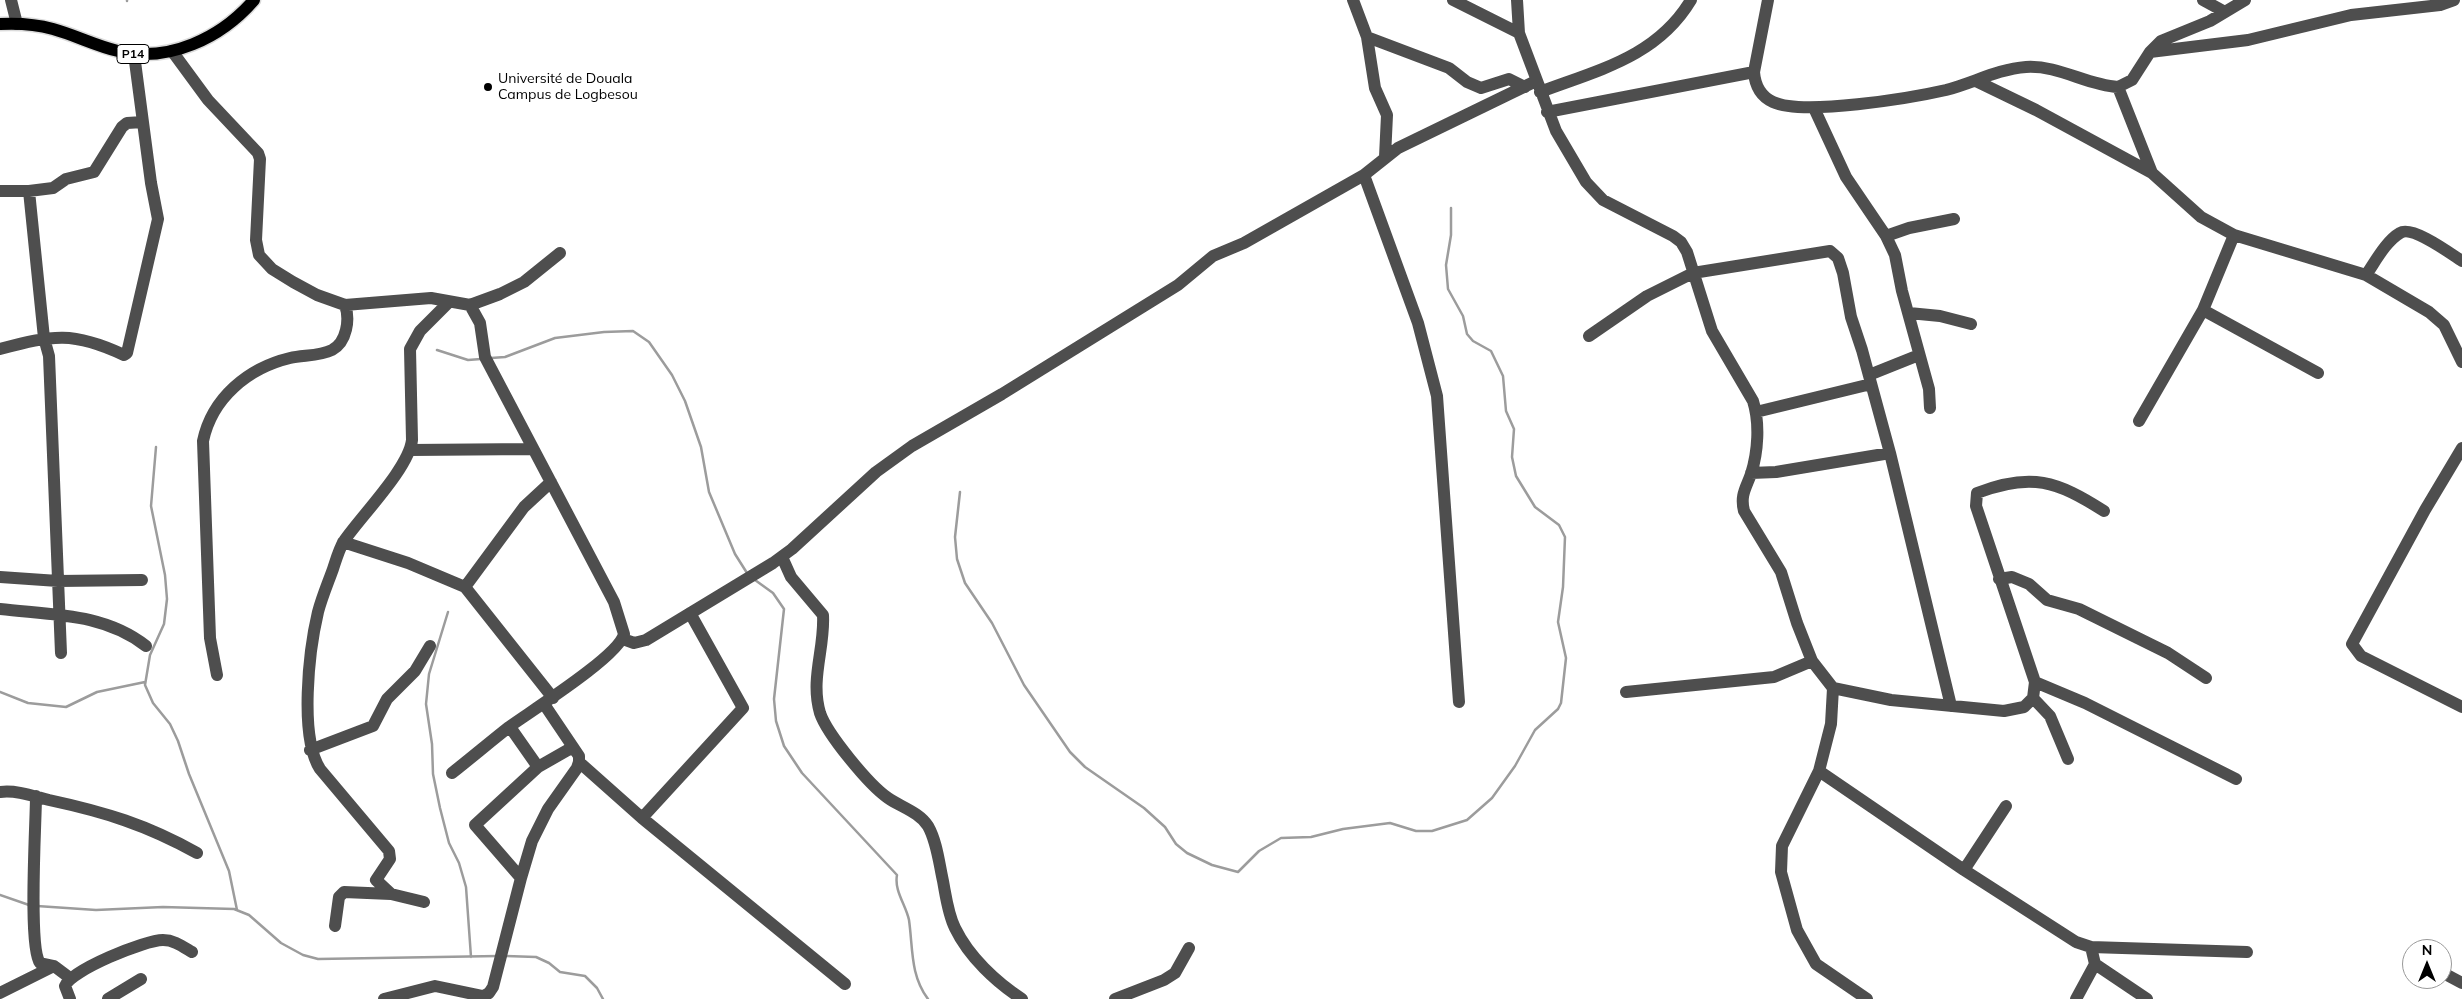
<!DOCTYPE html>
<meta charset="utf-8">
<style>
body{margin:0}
#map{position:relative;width:2462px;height:999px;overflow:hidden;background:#fff;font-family:Mulish,sans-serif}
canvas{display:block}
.north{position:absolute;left:2402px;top:939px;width:50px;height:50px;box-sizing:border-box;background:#fff;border:1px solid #999;border-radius:50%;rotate:0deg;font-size:14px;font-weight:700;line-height:20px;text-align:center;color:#000}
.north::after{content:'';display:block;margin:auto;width:18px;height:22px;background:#000;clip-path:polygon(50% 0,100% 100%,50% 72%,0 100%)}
</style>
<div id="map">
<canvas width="2462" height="999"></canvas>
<div class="north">N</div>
</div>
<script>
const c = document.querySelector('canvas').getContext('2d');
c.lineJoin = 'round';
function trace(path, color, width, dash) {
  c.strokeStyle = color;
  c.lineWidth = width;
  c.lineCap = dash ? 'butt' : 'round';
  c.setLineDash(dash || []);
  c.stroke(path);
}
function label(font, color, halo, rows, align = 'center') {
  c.font = font + ' Mulish,sans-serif';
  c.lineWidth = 5;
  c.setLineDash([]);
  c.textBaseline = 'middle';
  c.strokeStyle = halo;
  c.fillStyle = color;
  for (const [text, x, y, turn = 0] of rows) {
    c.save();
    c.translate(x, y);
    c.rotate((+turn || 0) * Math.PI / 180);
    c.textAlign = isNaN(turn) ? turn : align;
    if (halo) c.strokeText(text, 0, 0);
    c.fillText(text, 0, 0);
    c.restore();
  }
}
trace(new Path2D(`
 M127,0V1
 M437,350L468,360L481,359
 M491,358L505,357L555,338L604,332L633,331L649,342L672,375L685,401L701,447L709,492L735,554L747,573
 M156,447L151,506L165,575L167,599L164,624L150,655L145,685L153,703L170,724L178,741L189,774L229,871L237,910
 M960,492L955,537L957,559L965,583L992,623L1024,685L1070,752L1085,767L1144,808L1165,827L1176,844L1187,853L1212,865L1238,872L1259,851L1281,838L1311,837L1343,829L1390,823L1416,831H1432L1467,820L1492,798L1515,766L1535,730L1558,709L1561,703L1566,658L1558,622L1563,587L1565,537L1559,525L1535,507L1516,476L1512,457L1514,429L1506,411L1503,376L1491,351L1473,341L1467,334L1463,316L1448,289L1446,265L1451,235V208
 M755,580L773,593L784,609L774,699L776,721L784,746L802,773L897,875C894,891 906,905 909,920C913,948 910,975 928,999
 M448,612L429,674L426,704L432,744L433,774L440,808L449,843L459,863L466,887L471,957
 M0,692L28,703L66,707L97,692L145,682
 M0,895L29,905
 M37,906L96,910L163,907L234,909L249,915L281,943L303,955L318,959L498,956
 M506,956L536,957L549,963L560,972L585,976L597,988L603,999`), '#9c9c9c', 2.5);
const major = new Path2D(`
 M0,24C18,23 35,24 53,29C75,35 96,46 118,51C169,63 221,38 254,0`);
trace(major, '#dbdbdb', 15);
trace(new Path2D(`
 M11,0L17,24
 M1353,0L1367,37L1375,88L1387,115L1385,157
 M1453,0L1519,33
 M1517,0L1519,33L1556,131L1586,182L1603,200L1673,236L1681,242L1687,252L1712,331L1753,401C1760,423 1758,452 1751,474C1746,488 1740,495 1744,511L1781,572L1797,623L1812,661L1833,688L1891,700L2004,711L2024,707L2033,698L2035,682L1976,506L1977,493C2031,472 2057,481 2104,511
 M1768,0L1754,72C1755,85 1760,96 1773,102C1803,116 1911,98 1946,90C1973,83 1998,69 2026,67C2059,65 2086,85 2118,87L2132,80L2150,52L2161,41L2210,21L2245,0
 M2203,0L2225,12
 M1367,37L1449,68L1467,82L1481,88L1509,79L1525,87
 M172,51L208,100L258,153L260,159L256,240L259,255L272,269L293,282L317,295L345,305L431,298L470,305L500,294L524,282L560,253
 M2150,52L2248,40L2351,15L2440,5L2454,0
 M1976,81L2036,110L2152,173L2201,217L2234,235L2366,275L2429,312L2444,325L2462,362
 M2118,87L2152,173
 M1540,92C1598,70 1657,57 1691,0
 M1814,108L1846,177L1886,236L1895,255L1902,291L1929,389L1930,408
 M1547,112L1754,72
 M1364,175L1418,323L1437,396L1459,702
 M0,191H29L53,188L66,179L94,172L122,127L127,123L143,122
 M29,191L44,338L49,356L61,653
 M1886,236L1909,228L1954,219
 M2366,275C2375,262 2386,241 2400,233C2412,225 2451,254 2462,261
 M2203,310L2318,373
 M1909,313L1940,316L1971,324
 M1589,336L1647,296L1693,273L1830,251L1838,258L1843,273L1851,317L1862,350L1890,453
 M0,349C53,335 73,331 124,355L127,353L158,219L151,183L134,54
 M1869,375L1919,355
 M1756,412L1871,384
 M2139,421L2203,310L2234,235
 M2462,448L2425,510L2352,644L2361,656L2462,707
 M410,450L533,449
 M1751,473L1776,472L1890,453L1951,706
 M343,542L408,563L465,587L553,698
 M782,557L791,577L823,615C825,648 810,679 820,713C827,734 869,785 888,798C901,807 919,812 928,826C937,842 939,863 943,881C946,897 948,914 955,928C969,957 996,982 1022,999
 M0,577L58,581L142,580
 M1999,579L2012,577L2029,584L2047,600L2079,609L2168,653L2206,678
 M465,587L524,507L551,482
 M0,609C52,615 104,613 146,646
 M690,613L743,708L642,818L845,984
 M623,639L634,643L646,640L773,563L792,549L876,472L912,446L1002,394L1178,285L1213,256L1244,243L1364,175L1398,148L1536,81
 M217,675L210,638L203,441C212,398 248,368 290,358C303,355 320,356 332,350C347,342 350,319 345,305
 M2035,682L2085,703L2236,779
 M1833,688L1831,724L1819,771L1964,870L2076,942L2091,947L2247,952
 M1626,692L1774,677L1812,661
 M2033,698L2050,716L2068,759
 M510,727L538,767
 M310,750L373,726L387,699L415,671L430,646
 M579,762L642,818
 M1819,771L1782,846L1781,872L1797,930L1816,964L1867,999
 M452,773C471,758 490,742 509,727C531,711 619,656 624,634L614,602L485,357L480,323L470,305
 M0,792C17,790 33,796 49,800C105,812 147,825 197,853
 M36,796C36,823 28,947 40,963L54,966L70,978
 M1964,870L2006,806
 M521,878L475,825L538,767L573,747
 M391,894L376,880L390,859L389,851L320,769C299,736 309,650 318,612C322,597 328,583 333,569C336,560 339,549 344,541C361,516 409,468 412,440L410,349L420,331L449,302
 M335,926L339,897L344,892L391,894L424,902
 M2091,947L2095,964L2147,999
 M2447,975L2462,983
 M0,993L54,966
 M70,999L65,986C71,970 145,940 163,940C174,940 182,946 192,952
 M108,999L141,979
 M384,999L435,986L483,996
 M479,999L489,993L493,987L521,878L532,841L548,809L577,768L579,762V756L544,704
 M1115,999L1164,980L1175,973L1189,948
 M2076,999L2095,964`), '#4e4e4e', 12);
trace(major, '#000', 12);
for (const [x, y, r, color] of [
 [488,87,5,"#000"]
]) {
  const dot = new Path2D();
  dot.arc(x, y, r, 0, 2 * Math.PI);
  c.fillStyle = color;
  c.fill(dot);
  trace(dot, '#fff', 2);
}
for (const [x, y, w] of [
 [133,54,32]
]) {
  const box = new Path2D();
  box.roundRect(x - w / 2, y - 9.5, w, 19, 4);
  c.fillStyle = '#fff';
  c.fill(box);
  trace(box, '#000', 1);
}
label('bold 12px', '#000', null, [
 ["P14",133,54]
]);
label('14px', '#000', '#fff', [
 ["Université de Douala",498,79],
 ["Campus de Logbesou",498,95]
], 'left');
</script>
